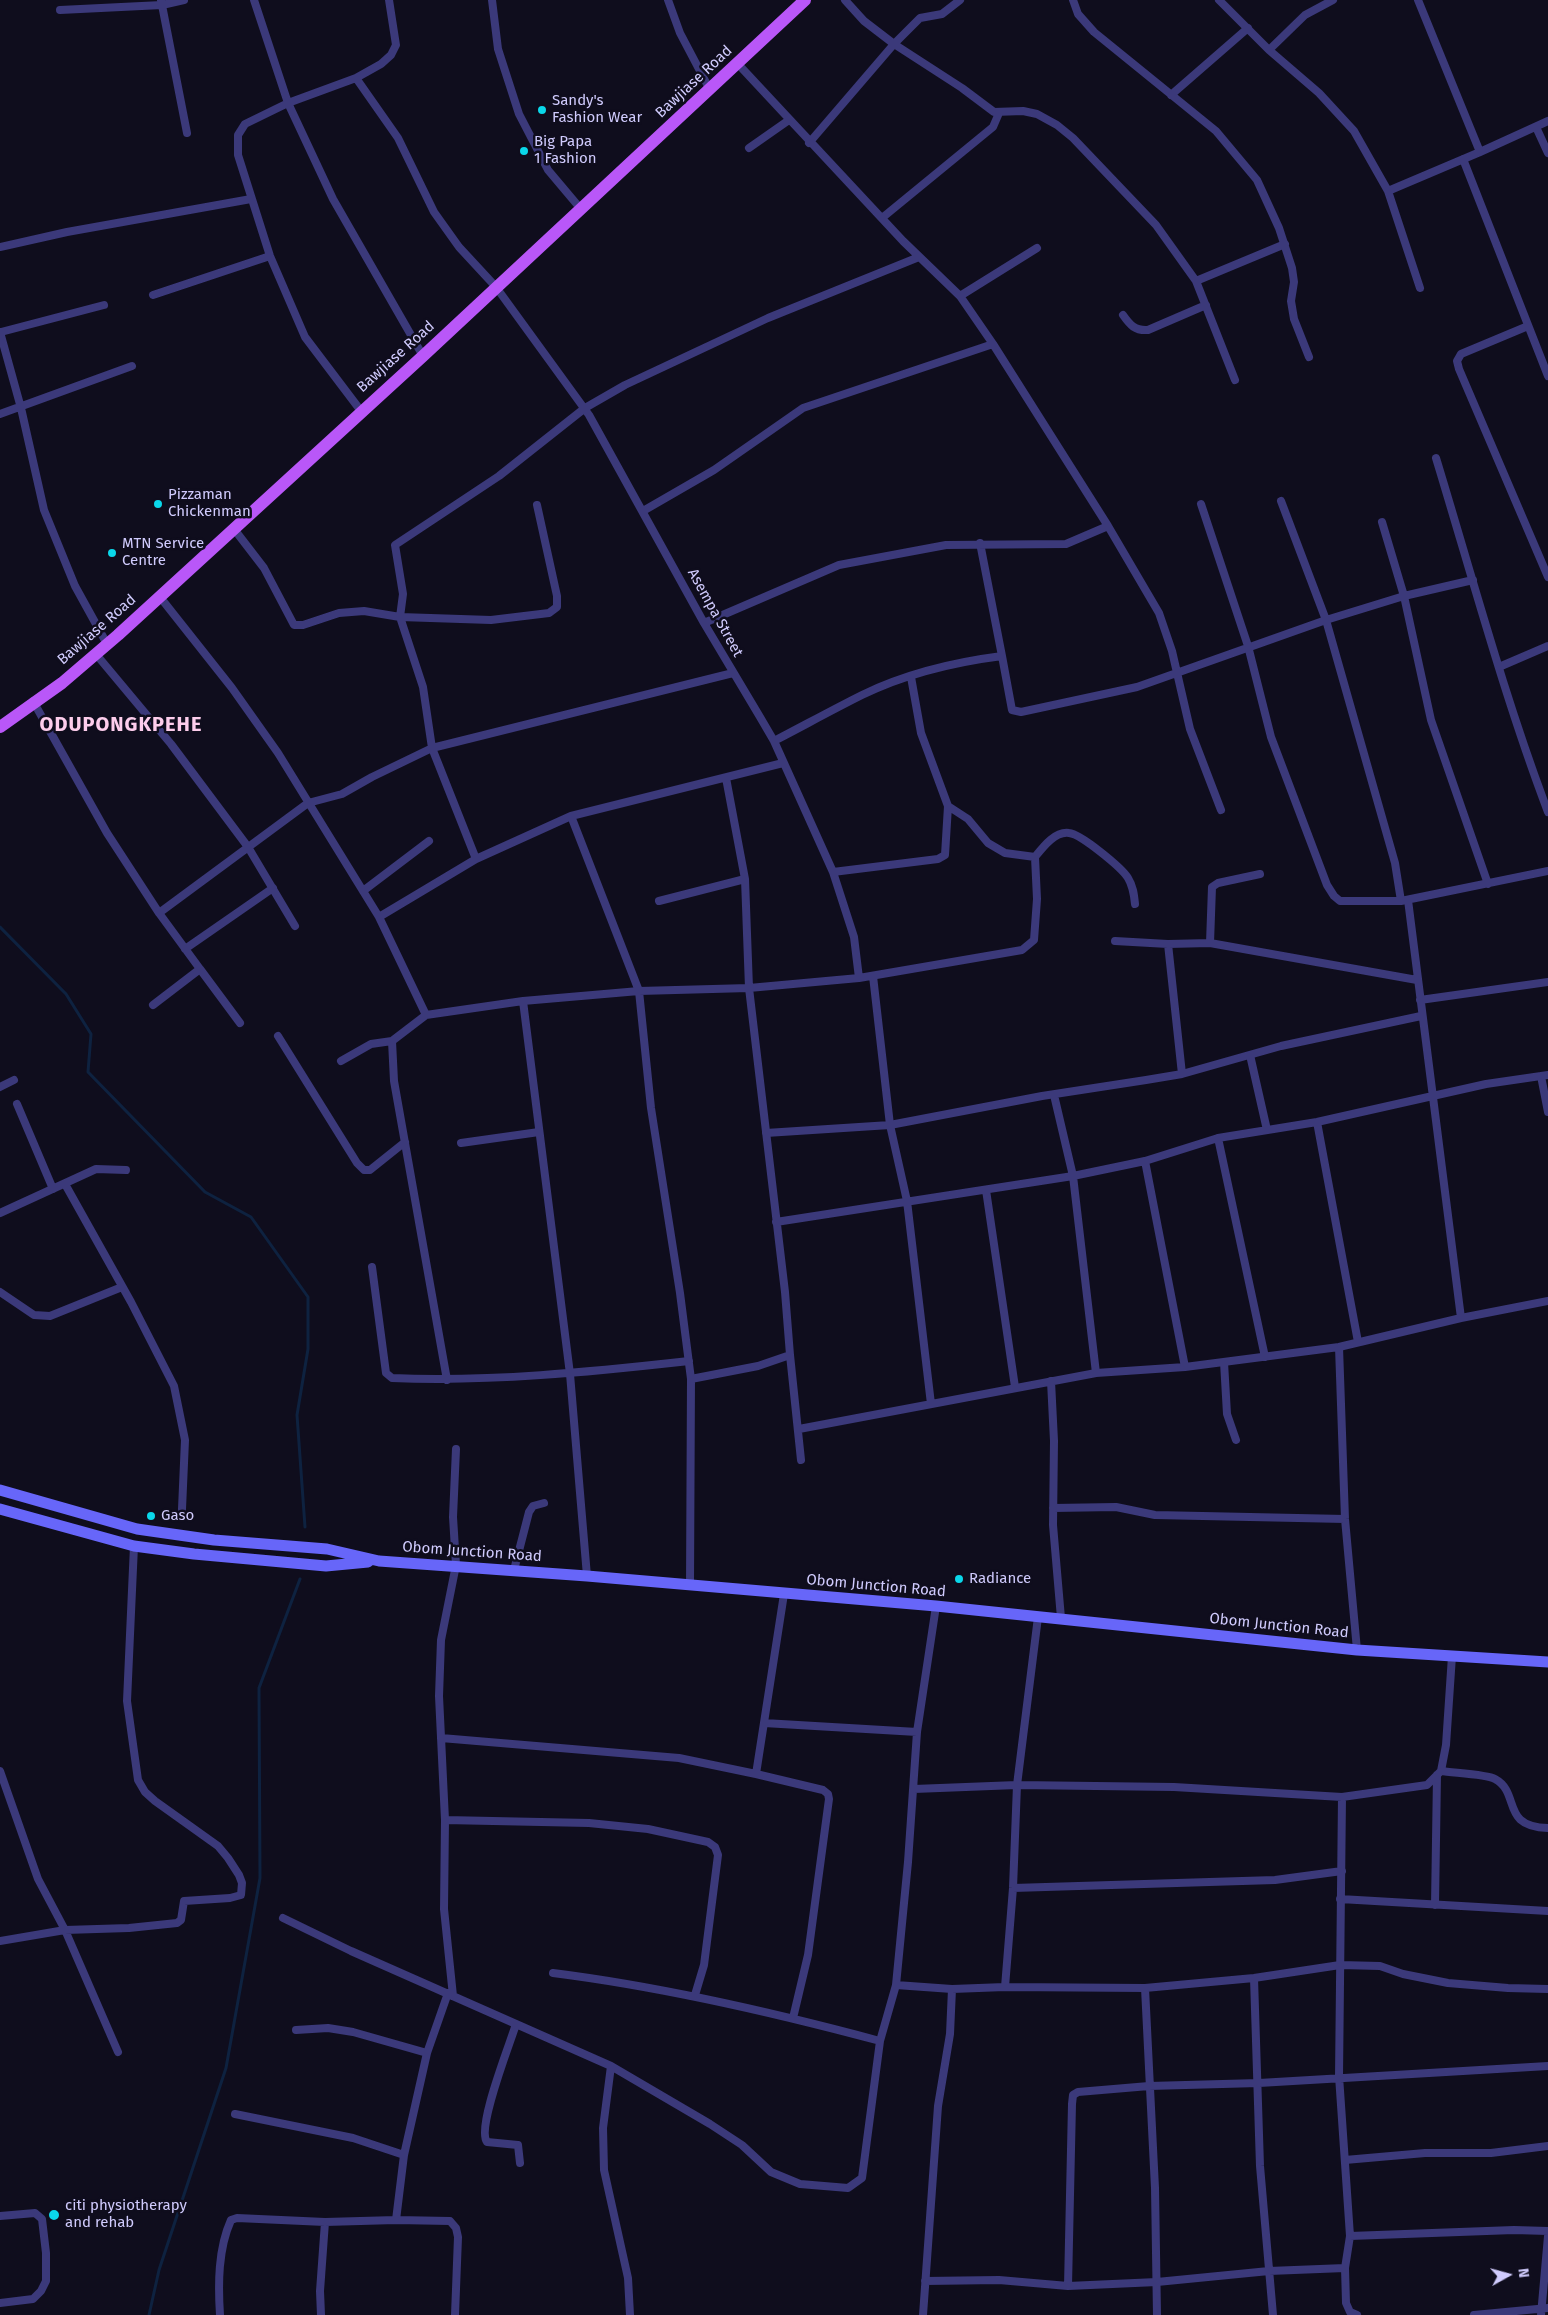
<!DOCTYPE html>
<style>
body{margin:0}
#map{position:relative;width:1548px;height:2315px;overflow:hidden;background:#0f0d1d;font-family:"Fira Sans",sans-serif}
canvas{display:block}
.north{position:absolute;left:1483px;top:2250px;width:50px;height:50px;-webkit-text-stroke:4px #0f0d1d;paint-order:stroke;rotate:83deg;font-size:14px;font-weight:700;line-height:20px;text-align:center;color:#d0cbfd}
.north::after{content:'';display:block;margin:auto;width:18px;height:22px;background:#d0cbfd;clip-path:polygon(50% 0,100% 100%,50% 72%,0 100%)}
</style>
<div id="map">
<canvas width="1548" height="2315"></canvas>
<div class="north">N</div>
</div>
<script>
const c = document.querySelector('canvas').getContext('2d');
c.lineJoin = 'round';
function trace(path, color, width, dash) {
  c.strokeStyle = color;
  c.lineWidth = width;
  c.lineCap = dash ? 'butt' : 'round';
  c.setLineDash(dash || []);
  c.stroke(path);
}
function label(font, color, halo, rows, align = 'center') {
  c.font = font + ' "Fira Sans",sans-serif';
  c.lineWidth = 5;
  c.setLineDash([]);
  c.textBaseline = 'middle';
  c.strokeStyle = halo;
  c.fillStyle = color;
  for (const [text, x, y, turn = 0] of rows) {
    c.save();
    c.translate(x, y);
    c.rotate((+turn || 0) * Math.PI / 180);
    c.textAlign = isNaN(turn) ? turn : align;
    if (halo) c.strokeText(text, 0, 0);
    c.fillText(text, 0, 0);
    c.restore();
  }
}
trace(new Path2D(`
 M0,927L66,994L91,1034L88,1072L205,1192L251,1217L308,1297V1349L297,1415L305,1527
 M149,2315L159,2270L226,2068L260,1878L259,1688L300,1579`), '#0e2240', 3);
trace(new Path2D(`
 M161,0L187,133
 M254,0L288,103L333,199L423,356
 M492,0L498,49L519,114L548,170L580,208
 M668,0L680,33L710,90
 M845,0L864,21L894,44L962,88L994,112L1023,111L1037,114L1057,125L1073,138L1156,225L1196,281L1235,380
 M1073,0L1078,14L1094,32L1216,131L1257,180L1279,228L1292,268L1294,282L1291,301L1294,319L1309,357
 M1219,0L1269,50L1319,93L1354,131L1388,191L1420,288
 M60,10L162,5L184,0
 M1269,50L1305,15L1333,0
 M738,64L903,241L960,296L993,344L1108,526L1159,613L1172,651L1190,729L1221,810
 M356,78L398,138L434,212L459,247L496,287L589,415L704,623L760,717L774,741L833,872L854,937L859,978
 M1171,95L1248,28
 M1536,127L1548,153
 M809,143L894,44L920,18L942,14L960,0
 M749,148L789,120
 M1480,152L1548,121
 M1463,159L1548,376
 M1388,191L1480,152L1418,0
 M882,218L993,127L999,113
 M0,247L67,232L251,199
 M1196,281L1285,244
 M153,295L270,256
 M960,296L1037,248
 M1123,315C1130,325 1135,331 1148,330L1206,305
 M1528,326L1461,354L1457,361L1459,369L1548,577
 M0,332L21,408L44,510L75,586L107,644
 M1,332L104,305
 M361,411L305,337L270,256L238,155V135L245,124L288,103L356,78L381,64L391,55L396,45L389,0
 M0,414L132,366
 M1436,458C1472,576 1504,696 1548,812
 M1281,501L1326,620L1395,863L1401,901
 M1201,504L1248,646L1271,737L1327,885L1334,896L1340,901H1401L1548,871
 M643,511L714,470L803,408L993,344
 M1382,522L1404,596L1431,720L1488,884
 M234,529L264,568L294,625H303L339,613L364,611L400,617L491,620L549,613L557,607V596L537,505
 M980,543L1002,656
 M160,597L232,688L278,753L379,917L426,1015
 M704,623L839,565L946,545L1066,544L1108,526
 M95,653L171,744L248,847L295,926
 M1499,667L1548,646
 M911,677L921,733L948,806L968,819L988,843L1005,853L1035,857
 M33,701L107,833L159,913L200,969L153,1005
 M774,741C803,726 832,710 862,695C905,674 955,662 1002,656L1012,710L1021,712L1137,687L1326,620L1404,596L1473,580
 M571,816L639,991L651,1108L680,1293L691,1379L690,1585
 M476,859L432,748L423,687L400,617L403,594L395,545L499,476L585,408L625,385L768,318L919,257
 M833,872L938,859L945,855L948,806
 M363,891L429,841
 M1408,900L1461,1318
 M659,901L745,879
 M159,913L308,803L342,794L372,777L432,748L733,673
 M379,917L476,859L571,816L783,763
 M1115,941L1168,944L1210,943L1417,980
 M1210,943L1212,887L1218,883L1260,874
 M1168,944L1182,1074
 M185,949L273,888
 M200,969L240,1023
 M873,976L890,1125L907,1201L931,1404
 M1420,1000L1548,982
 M523,1001L570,1374L587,1576
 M278,1036L357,1163L364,1170H370L405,1142
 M1250,1055L1267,1130
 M341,1061L371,1044L392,1041
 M1541,1076L1548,1112
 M0,1087L14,1080
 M1054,1095L1073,1176L1096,1373
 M17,1104L53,1189
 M1317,1122L1358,1342
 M766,1133L890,1125L1042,1096L1146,1080L1182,1074L1281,1046L1421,1016
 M1218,1138L1265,1357
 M461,1143L539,1132
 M1145,1161L1185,1367
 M65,1184L131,1302L174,1386L185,1440L182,1509
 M986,1190L1015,1387
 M0,1213L96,1169L126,1170
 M776,1222L1073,1176L1145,1161L1218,1138L1317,1122L1486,1084L1548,1075
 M372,1267L386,1373L392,1378C491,1382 590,1372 689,1361
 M0,1292L34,1315L50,1316L122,1287
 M1339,1347L1345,1519L1357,1650
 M790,1355L801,1460
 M1224,1362L1227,1414L1236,1440
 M691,1379L758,1366L790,1355L785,1292L749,988L745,879L726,778
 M447,1380L394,1081L392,1041L426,1015L523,1001L639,991L749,988L859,978L1022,950L1034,940L1037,899L1035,857C1043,847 1055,831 1069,833C1081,834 1122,868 1128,878C1133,886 1134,894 1135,904
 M1051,1381L1054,1441L1053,1525L1061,1618
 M799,1429L1096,1373L1185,1367L1339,1347L1461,1318L1548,1301
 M1053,1508L1116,1507L1155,1515L1345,1519
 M514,1570L529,1512L533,1506L544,1503
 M764,1723L917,1732
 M441,1738L679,1758L756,1774L823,1790L828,1794L829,1799L808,1955L793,2018
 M0,1771L38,1879L65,1930L118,2052
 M1441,1771C1453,1773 1486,1774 1495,1779C1521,1793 1500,1827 1548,1828
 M756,1774L784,1594
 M914,1789L1017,1785L1174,1787L1342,1797L1427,1785L1441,1771L1446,1745L1452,1656
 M1342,1797L1339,2076L1350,2236L1345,2268L1346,2303L1350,2312L1357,2315
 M445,1820L589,1823L648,1829L708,1842L715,1847L718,1855L704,1965L695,1995
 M1013,1888L1275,1880L1342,1871
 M1340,1899L1548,1911
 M1435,1905L1437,1775
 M283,1918L351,1951L611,2066L710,2124L742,2145L771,2172L800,2184L848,2188L862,2178L880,2041L896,1985L908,1862L917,1732L936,1606
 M0,1941L65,1930L129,1928L177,1923L181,1920L184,1901L230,1898L241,1895L242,1883L239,1875L228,1858L218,1846L155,1801L145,1792L138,1780L127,1701L134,1546
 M553,1973C664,1987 772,2012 880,2041
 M1254,1978L1260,2166L1273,2315
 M896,1985L952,1989L1005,1987L1145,1988L1254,1978L1340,1965L1380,1966L1403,1974L1448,1983L1508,1988L1548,1989
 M1005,1987L1013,1888L1017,1785L1038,1617
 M1145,1988L1155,2188L1157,2315
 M453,1996L444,1909L445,1820L439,1696L441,1640L456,1565L453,1517L456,1449
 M516,2024C510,2044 476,2128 487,2142L518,2145L520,2163
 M296,2030L328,2028L353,2032L427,2053
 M611,2066L603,2128L604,2170L628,2278L630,2315
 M235,2114L353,2138L404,2155
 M1345,2160L1425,2153H1491L1548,2146
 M0,2216L35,2213L42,2219L46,2253V2281L41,2291L33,2299L0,2303
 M396,2220L404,2155L427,2053L448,1993
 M1350,2236L1514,2230L1548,2231
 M925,2281L999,2280L1068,2286L1157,2282L1269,2271L1345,2268
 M1068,2286L1072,2104L1073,2095L1078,2092L1149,2086L1259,2083L1548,2066
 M220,2315C218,2284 218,2249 231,2220L237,2218L325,2222L396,2220L450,2221L456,2228L458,2237L455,2315
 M321,2315L320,2291L325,2222
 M923,2315L938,2106L950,2034L952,1989
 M1474,2315L1548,2308
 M1541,2315L1548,2236`), '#3b397a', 8);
trace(new Path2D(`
 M0,1490L137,1529L214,1540L327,1549L379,1561L587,1576L936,1606L1357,1650L1548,1662
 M0,1509L134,1546L194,1554L326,1566L368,1562`), '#6766f9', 11);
trace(new Path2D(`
 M0,727L62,683L118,635L423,356L805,0`), '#b957f8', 12);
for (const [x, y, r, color] of [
 [542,110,5,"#0ad7ea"],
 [524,151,5,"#0ad7ea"],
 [158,504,5,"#0ad7ea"],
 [112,553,5,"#0ad7ea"],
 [151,1516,5,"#0ad7ea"],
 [959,1579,5,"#0ad7ea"],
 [54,2215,6,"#0ad7ea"]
]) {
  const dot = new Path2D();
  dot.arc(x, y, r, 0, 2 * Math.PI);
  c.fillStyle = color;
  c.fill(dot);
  trace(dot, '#0f0d1d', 2);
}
label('15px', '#d0cbfd', '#0f0d1d', [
 ["Bawjiase Road",694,82,-43],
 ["Bawjiase Road",396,357,-42],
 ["Asempa Street",715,613,61],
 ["Bawjiase Road",97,630,-41],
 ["Obom Junction Road",472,1552,4],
 ["Obom Junction Road",876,1586,5],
 ["Obom Junction Road",1279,1626,6]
]);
label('15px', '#d0cbfd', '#0f0d1d', [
 ["Sandy's",552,101],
 ["Fashion Wear",552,118],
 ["Big Papa",534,142],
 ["1 Fashion",534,159],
 ["Pizzaman",168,495],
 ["Chickenman",168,512],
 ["MTN Service",122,544],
 ["Centre",122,561],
 ["Gaso",161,1516],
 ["Radiance",969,1579],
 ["citi physiotherapy",65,2206],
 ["and rehab",65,2223]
], 'left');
c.letterSpacing = '1px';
label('bold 20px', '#fdcdec', '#0f0d1d', [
 ["ODUPONGKPEHE",121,725]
]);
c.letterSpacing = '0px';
</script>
